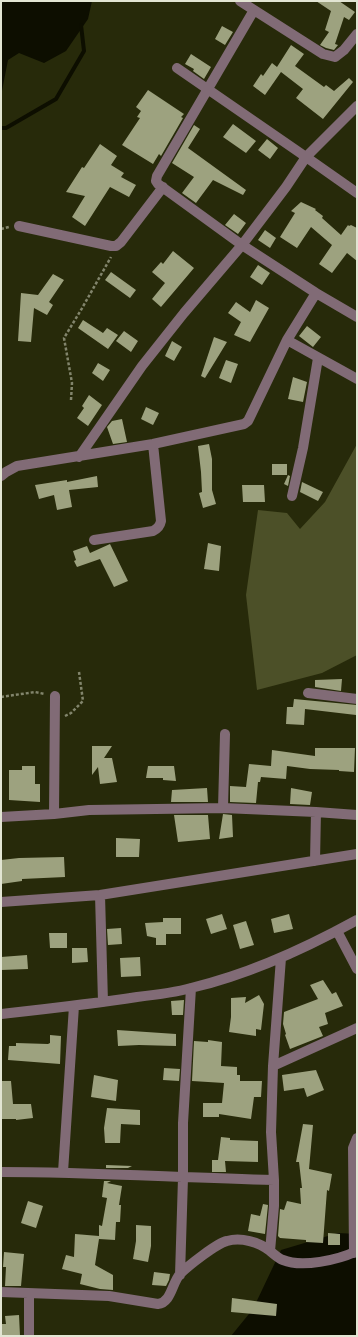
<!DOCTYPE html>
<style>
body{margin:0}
#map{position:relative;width:358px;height:1337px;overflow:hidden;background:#272a0a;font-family:"Zilla Slab",serif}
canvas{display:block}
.frame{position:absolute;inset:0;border:2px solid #e2e5d3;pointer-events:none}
</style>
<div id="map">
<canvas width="358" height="1337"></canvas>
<div class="frame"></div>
</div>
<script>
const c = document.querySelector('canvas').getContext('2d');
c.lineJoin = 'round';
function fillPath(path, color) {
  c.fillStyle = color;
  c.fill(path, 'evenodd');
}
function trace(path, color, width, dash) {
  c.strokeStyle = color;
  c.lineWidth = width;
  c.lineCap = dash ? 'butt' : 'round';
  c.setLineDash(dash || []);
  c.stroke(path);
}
fillPath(new Path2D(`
 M357,444V655L322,673L257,690L246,595L258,510L287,513L300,529L325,502Z`), '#4c5028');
fillPath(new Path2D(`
 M1,1H92L88,19L66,51L44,63L19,53L8,60L1,96Z
 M338,1233L357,1234V1336H231L253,1309L281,1250Z`), '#0d0e00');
trace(new Path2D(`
 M1,128H6L56,99L84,51L81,25`), '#0d0e00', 4);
fillPath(new Path2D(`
 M316,1H339L355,12L349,20L344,17L335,44L338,45L334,50L326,48L320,45L329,32L325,30L331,11Z
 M222,26L233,32L225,45L215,39Z
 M291,45L304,54L295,66L324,87L326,85L334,91L349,78L353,82L323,119L296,98L303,89L281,72L265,95L253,86L261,74L263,76L272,63L277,67Z
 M191,54L211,67L204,79L193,71L194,69L185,64Z
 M148,90L184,114L181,117L183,118L161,156L159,154L153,164L122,145L140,118L137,117L141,111L136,107Z
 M233,124L256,141L246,153L223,137Z
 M194,125L200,129L188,148L246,190L243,195L213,180L196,203L182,193L194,177L172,163Z
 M267,139L278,148L270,159L258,150Z
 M100,144L117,156L111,165L124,173L121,177L136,185L129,197L110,187L85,226L72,217L85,196L66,192L82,167L84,168Z
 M301,202L316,209L315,210L323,216L322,218L341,235L348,225L349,226L351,225L357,228V261L347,253L332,273L319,264L332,245L311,227L297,248L280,237L295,213L291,211Z
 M234,214L246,223L238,234L225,225Z
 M265,230L276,238L270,248L258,240Z
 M173,251L194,268L161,307L152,299L165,283L152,272L161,262L163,264Z
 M258,265L270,273L262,285L250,277Z
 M111,272L136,290L130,298L105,280Z
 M53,274L64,280L49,302L53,305L47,315L34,308L31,342L18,341L21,293L38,295Z
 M256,300L269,308L250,342L234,335L241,322L228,313L236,302L250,312Z
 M83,320L103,333L107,328L118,335L108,349L78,328Z
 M307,326L321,337L313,347L299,336Z
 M124,331L138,341L131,352L116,341Z
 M214,337L227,342L205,378L201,376Z
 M172,341L182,347L174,361L165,356Z
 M226,360L238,364L231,383L219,378Z
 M98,363L110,370L103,381L92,373Z
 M293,377L307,382L303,402L288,399Z
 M89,395L102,405L88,426L77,418L84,408L82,406Z
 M146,407L159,413L153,425L141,419Z
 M122,419L127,442L113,444L107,427L112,421Z
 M209,444L212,459V490L216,504L203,508L199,493L202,492L201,472L198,446Z
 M272,464H287V475H272Z
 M288,475L290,476L288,486L284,484Z
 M97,476L98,487L69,490L72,507L57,510L54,495L39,499L35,485L67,480V482Z
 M302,482L323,492L318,501L300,492Z
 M242,485H264L265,502H243Z
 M208,543L221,546L219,571L204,569Z
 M110,544L128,581L114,587L100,559L77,567L74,561L76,560L73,551L87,546L90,553Z
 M342,679L341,691L315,687V680Z
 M294,699L357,705L356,715L305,709L304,725L286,724L287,707H293Z
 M92,746H112L104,758H112L117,782L100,784L98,767L92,775Z
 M315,748H355L354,772L339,771V770L310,769L287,766L286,779L261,777L260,782H258L256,803L230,802V786L246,787L249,764L271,766L272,750L315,756Z
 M22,766H35V784H40V802L9,800V770H22Z
 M148,766H174L176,781L163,780V778H146Z
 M207,788L208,802H171L172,790Z
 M291,788L312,792L310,805L290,804Z
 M223,814L232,815L233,837L219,839Z
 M174,815H208L210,839L178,842Z
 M116,838L140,839L139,857H116Z
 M64,857L65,877L22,879V881L1,884V860L19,858Z
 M222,914L227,929L211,934L206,919Z
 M289,914L293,929L274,933L271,919Z
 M163,918H181V934H166V945H156V938L147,936L145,923L163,922Z
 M246,921L254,945L240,949L233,925Z
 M121,928L122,944L108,945L107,929Z
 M49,933H67V948H50Z
 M72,948H87L88,962L72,963Z
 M27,955L28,969L1,970V957Z
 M140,957L141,976L121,977L120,958Z
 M323,980L332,994L336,992L343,1006L325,1013L328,1024L319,1027L323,1036L290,1049L285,1035L286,1034L283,1024L284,1012L318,999L310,985Z
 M259,995L264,1004L261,1030L256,1029V1036L229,1032L231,1017V998L246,997L245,1003Z
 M184,1000L183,1015H172L171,1001Z
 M117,1030L176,1034V1046L139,1045L118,1046Z
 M50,1035L61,1036L60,1064L8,1060L9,1046H16V1043L48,1044L50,1043Z
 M208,1040L222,1042L221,1066L237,1067V1075H240V1081H262L261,1097H254L251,1119L219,1114V1117H203V1103H222L224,1083L192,1081L194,1041L208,1042Z
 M164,1068L180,1069L179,1081L163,1080Z
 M316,1070L324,1090L307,1097L304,1088L284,1091L282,1075Z
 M94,1075L118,1080L116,1101L91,1097Z
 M1,1081H11L13,1104H31L33,1118L16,1120V1119H1Z
 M107,1108L140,1110V1125L121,1124L120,1143H105L104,1128Z
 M303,1124L313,1125L309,1169L332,1174L329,1191L327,1190L323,1243L306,1242V1240L280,1238L278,1236L280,1209L284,1210L287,1201L301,1204L300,1188H302L299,1162H296Z
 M221,1137L230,1138V1140L258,1141V1162L225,1161L226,1172H212V1160H218Z
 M106,1165L132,1166L128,1168H106Z
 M104,1181H111L107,1183L122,1186L119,1205H121L120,1222H116L115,1240L99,1239L95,1265L113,1275V1290L100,1289L80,1284L82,1274L62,1269L66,1255L74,1257L75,1234L99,1236V1225L102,1226L107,1198L102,1197Z
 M28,1201L43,1206L36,1228L21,1223Z
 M263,1204L268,1205L265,1234L248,1231L251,1214L260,1216Z
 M136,1225L151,1226V1246L148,1262L133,1259L136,1241Z
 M328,1233L340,1234V1245H328Z
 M4,1252L24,1254L21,1286H5L6,1267H3Z
 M154,1272L170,1274L169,1280L166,1286L152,1285Z
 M232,1298L277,1304L276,1316L231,1312Z
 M19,1315L20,1336H1V1324H6L5,1316Z`), '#9da27f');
trace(new Path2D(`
 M1,229L9,227
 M71,400L72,383L64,338L81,310L111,257
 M1,697L35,692L45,694
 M65,716L71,713L83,701L79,672`), '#82856c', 2.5, [3, 2]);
trace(new Path2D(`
 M240,1L254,10L157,176L156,181L158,184L242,245L316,293L357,317
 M254,10L323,54L335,57L344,50L357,34
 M177,68L306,157L357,193
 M19,226L111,246H116L121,242L163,187
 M287,340L357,379
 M79,457L142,366L184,313L242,245L286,187L306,157L357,106
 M1,476L6,472L17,466L153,444L244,424L248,421L250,417L287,340L316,293
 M292,496L303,448L318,358
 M94,540L153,531C158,528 160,526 161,521L153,444
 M308,693L357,699
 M223,808L225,734
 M54,814L55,696
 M1,817L54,814L89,810L223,808L316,812L357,815
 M315,861L316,812
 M100,895L103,1002
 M1,902L100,895L357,854
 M337,931L357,969
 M1,1014C46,1009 92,1004 137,997C155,995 173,993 191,988C247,975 306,948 357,920
 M273,1066L357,1028
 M1,1172C92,1172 183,1178 274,1180
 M63,1172L74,1006
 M270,1251L274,1206V1180L271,1132L273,1066L281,958
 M354,1253L353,1148L357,1138
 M180,1275L183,1178V1123L191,988
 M1,1292L109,1296L158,1304C171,1303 172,1283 180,1274C188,1266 217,1243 227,1241C241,1237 259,1242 270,1251C274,1254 278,1258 283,1260C302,1268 338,1260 357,1251
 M29,1336V1294`), '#816b76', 10);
</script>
